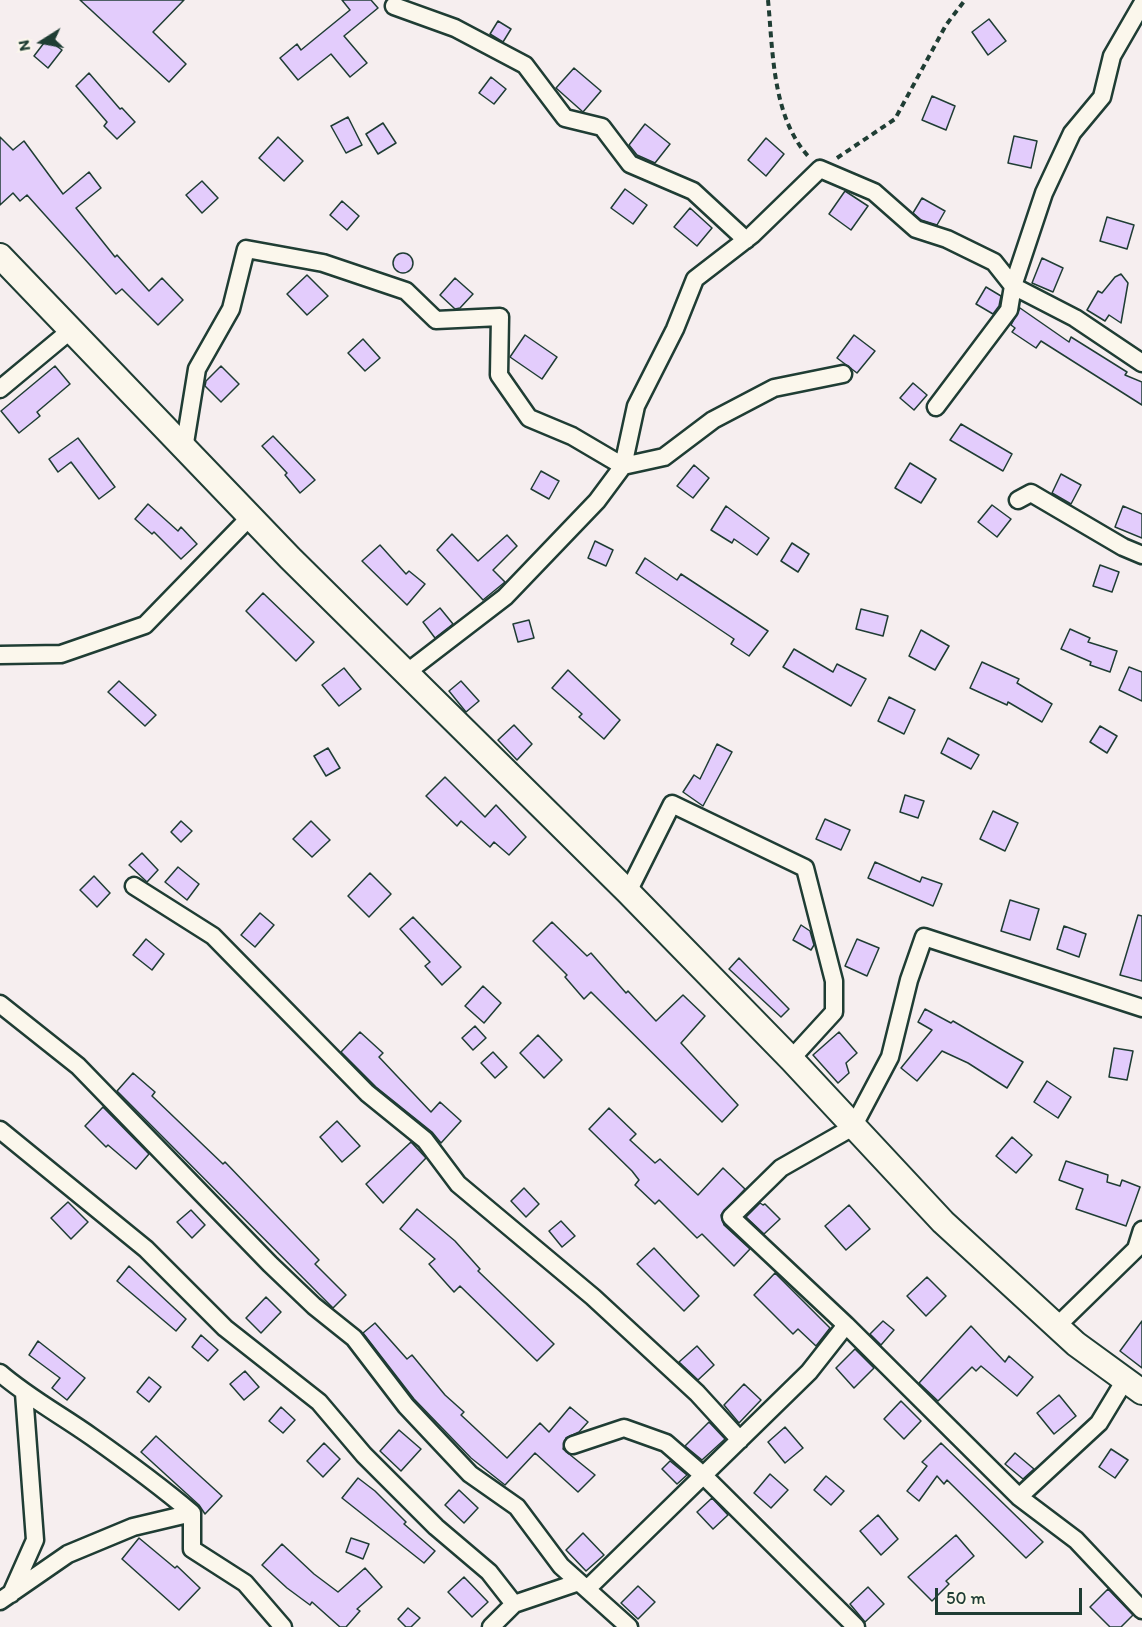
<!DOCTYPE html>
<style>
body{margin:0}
#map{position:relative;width:1142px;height:1627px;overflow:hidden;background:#f6eeef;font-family:Itim,sans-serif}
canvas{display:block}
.north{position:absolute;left:12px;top:12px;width:60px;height:60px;-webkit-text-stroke:4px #fbf7ec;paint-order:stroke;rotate:259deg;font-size:16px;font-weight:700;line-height:24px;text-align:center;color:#1f3d34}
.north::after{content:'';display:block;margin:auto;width:21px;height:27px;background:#1f3d34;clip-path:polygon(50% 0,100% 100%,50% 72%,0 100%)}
.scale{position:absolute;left:935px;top:1588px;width:147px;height:27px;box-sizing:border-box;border:3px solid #1f3d34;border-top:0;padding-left:8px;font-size:18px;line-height:21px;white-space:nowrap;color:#1f3d34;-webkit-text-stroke:4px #fbf7ec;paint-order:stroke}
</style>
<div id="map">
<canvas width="1142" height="1627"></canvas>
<div class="north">N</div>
<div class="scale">50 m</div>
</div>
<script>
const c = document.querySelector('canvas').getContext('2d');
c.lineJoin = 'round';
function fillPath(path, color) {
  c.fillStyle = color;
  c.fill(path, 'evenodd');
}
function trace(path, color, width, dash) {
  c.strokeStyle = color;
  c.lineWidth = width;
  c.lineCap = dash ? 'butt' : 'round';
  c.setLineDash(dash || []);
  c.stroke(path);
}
const building = new Path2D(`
 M80,0H184L153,32L186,64L169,82Z
 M342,0H371L378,8L344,36L367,63L350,77L331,54L298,80L280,58L297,44L301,50L350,10Z
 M989,19L1006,41L988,55L972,32Z
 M498,21L511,29L503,42L490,34Z
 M47,39L62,50L48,68L34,56Z
 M574,68L601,91L583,112L556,88Z
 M89,73L120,109L122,108L135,122L117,139L104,126L107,122L76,86Z
 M491,77L506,89L494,104L479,93Z
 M932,96L955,106L946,130L922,120Z
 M348,117L362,145L346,153L331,126Z
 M383,123L396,143L378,154L366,134Z
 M645,124L670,144L655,163L637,155L629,145Z
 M1014,136L1037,141L1031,168L1008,163Z
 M0,137L13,150L24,141L63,194L89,172L101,188L76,208L115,257L117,255L149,291L162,278L183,300L158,325L122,289L116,294L27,195L20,201L13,193L0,205Z
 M278,137L303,161L284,181L259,158Z
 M766,138L784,154L766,176L748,160Z
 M202,181L218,198L202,213L186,195Z
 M625,189L647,205L633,224L611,208Z
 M845,191L868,206L851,230L829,214Z
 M922,198L945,211L937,225L921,220L913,213Z
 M342,201L359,216L347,230L330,215Z
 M690,208L712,228L697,246L674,227Z
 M1107,217L1134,225L1127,249L1100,241Z
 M393 263a10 10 0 1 1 20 0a10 10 0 1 1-20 0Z
 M1042,258L1063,268L1053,292L1032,283Z
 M1121,274L1128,283L1121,323L1109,315L1105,321L1087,310L1098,291L1102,293L1115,277Z
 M307,275L328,296L307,315L287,294Z
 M455,278L473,294L460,308L455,309L440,295Z
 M986,287L1001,296L999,306L993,314L976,304Z
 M1020,308L1069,342L1071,337L1127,372L1125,375L1142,382V405L1041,341L1036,348L1012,332L1015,328L1011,325Z
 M525,335L557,357L542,379L510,357Z
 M854,335L875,351L857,373L837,358Z
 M363,339L380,358L365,371L348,353Z
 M55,366L70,384L37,412L40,416L19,433L1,411Z
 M221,366L239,384L221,402L205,386L206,381Z
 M913,383L927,395L914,410L900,398Z
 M961,424L1012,454L1003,471L950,440Z
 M273,436L315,480L300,493L285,475L287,473L262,446Z
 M78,438L115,487L99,499L71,462L58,472L49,459Z
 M910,463L936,479L921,503L895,488Z
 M694,465L709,478L693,498L677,486Z
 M541,471L559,481L549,499L531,489Z
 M1061,474L1081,485L1071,504L1052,493Z
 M148,504L178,531L181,527L197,544L181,559L154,532L152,534L135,519Z
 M992,505L1011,519L997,537L978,522Z
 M726,506L769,538L757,555L734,539L732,543L711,530Z
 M1123,506L1142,514V538L1115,527Z
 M452,534L478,561L507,535L517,546L493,570L505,582L483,600L437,550Z
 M595,541L613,550L606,566L588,558Z
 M792,543L809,554L798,572L781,561Z
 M380,545L406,574L409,571L425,584L407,605L362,561Z
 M645,558L677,580L681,574L768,631L749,656L731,644L734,639L636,573Z
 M1100,565L1119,572L1112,592L1093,586Z
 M263,593L314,642L296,661L246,611Z
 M440,608L453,624L435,638L423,622Z
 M861,609L888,616L883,636L856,629Z
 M529,620L534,638L518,642L513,624Z
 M1070,629L1090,638L1088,642L1117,651L1110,672L1090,665L1091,662L1061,649Z
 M921,630L949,646L935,670L909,656Z
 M794,649L833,672L837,664L866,679L851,706L783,667Z
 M982,662L1019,679L1017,683L1052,704L1042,722L1008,702L1007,705L970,688Z
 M1129,667L1142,672V701L1119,690Z
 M344,668L361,689L339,706L322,685Z
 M568,670L620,720L604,739L579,717L582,714L552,688Z
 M119,681L156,715L145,726L108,692Z
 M461,681L479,701L466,712L449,691Z
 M889,697L915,710L904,734L878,721Z
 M514,725L532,744L517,760L498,740Z
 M1100,726L1117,736L1107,753L1090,742Z
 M948,738L979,755L971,769L941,753Z
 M717,744L732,752L703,806L683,792L694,775L700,779Z
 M328,748L340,768L326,776L314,756Z
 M445,777L485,817L496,805L526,837L509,855L494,842L490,847L461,821L457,826L426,796Z
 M905,795L924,801L918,818L900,812Z
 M993,811L1018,823L1005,851L980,839Z
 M825,819L850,830L841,850L816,839Z
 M181,821L192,831L181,842L171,832Z
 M311,821L330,840L312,857L293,839Z
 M142,853L158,870L147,882L129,865Z
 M875,862L920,882L922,877L942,884L933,906L868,878Z
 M178,867L199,884L187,900L165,882Z
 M370,873L391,894L369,917L348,896Z
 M94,876L110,893L97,907L80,890Z
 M1010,900L1039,909L1030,940L1001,931Z
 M260,913L274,925L255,947L241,935Z
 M1138,915L1142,916V981L1120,975Z
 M413,917L461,967L442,985L425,966L430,962L400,929Z
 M552,922L587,956L591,953L626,993L628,991L656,1021L683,995L705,1016L681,1043L738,1105L722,1122L591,992L584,999L565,977L567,975L533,941Z
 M801,925L810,931L814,945L811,950L793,940Z
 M1064,926L1086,934L1079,957L1057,949Z
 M146,939L164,954L152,970L133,955Z
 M857,939L879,948L867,976L845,966Z
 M739,958L789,1009L781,1017L729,969Z
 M483,986L501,1003L484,1023L465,1006Z
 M925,1009L951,1023L953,1021L1023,1062L1007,1088L968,1063L942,1051L917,1081L901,1068L932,1030L918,1022Z
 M475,1026L486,1038L473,1050L462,1038Z
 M360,1032L383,1053L379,1057L431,1112L440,1102L461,1121L441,1143L432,1132L376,1087L341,1052Z
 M839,1032L857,1053L846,1063L849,1073L838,1083L813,1055Z
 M538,1035L562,1060L544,1078L520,1053Z
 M1114,1048L1133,1051L1127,1080L1109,1077Z
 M493,1052L507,1067L495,1078L481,1063Z
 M133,1073L155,1092L152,1096L223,1164L225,1162L319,1260L315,1264L346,1295L333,1308L117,1091Z
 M1047,1081L1071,1097L1058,1118L1034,1102Z
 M103,1107L149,1154L136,1169L108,1145L106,1147L85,1126Z
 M609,1108L636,1134L630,1140L655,1163L660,1159L698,1195L723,1168L745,1189L721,1215L724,1225L750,1249L734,1266L702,1234L697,1238L659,1200L655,1204L635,1185L639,1180L632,1171L589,1129Z
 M337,1121L360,1146L342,1162L320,1137Z
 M1012,1137L1032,1155L1016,1173L996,1156Z
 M411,1142L426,1158L383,1203L366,1184Z
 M1066,1161L1108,1175L1107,1182L1120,1186L1122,1180L1140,1187L1126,1226L1076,1209L1083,1189L1059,1180Z
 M524,1188L539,1204L526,1217L511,1201Z
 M68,1202L88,1222L71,1239L51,1218Z
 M760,1203L763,1205L765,1204L780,1219L764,1234L746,1217Z
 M849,1205L870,1229L846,1250L825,1226Z
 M417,1209L455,1241L480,1269L478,1271L554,1344L537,1361L460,1286L454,1292L429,1264L435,1259L400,1229Z
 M191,1210L205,1225L192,1238L177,1222Z
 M561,1221L575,1236L562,1247L549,1231Z
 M654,1248L699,1296L684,1311L637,1264Z
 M129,1266L186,1319L176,1331L117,1281Z
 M775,1273L830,1328L816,1346L798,1329L793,1334L754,1295Z
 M927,1277L946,1296L926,1316L907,1296Z
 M266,1297L281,1312L261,1333L246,1318Z
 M883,1321L894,1330L881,1345L870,1334Z
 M1142,1321V1368L1120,1351Z
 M375,1323L407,1359L412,1355L445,1395L464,1412L461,1415L507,1458L540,1423L549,1432L570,1407L588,1422L579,1432L566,1438L563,1449L595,1475L578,1492L535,1453L505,1485L471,1458L414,1399L363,1333Z
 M971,1326L1005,1362L1009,1356L1033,1377L1017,1396L981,1366L976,1371L972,1367L938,1401L919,1383Z
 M201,1335L218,1350L208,1361L192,1347Z
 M38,1341L85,1378L67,1400L52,1388L60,1378L29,1355Z
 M697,1346L714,1365L698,1380L679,1362Z
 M855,1349L874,1368L854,1388L836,1368Z
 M245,1371L259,1387L244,1400L230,1384Z
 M149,1377L161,1387L149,1402L137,1392Z
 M744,1384L761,1400L739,1423L724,1405Z
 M1059,1395L1076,1416L1054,1434L1037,1413Z
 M901,1401L921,1421L904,1439L884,1419Z
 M281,1407L295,1420L283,1433L269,1421Z
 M709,1422L725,1439L702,1460L685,1446Z
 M785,1427L803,1448L785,1463L768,1442Z
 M399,1430L421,1449L401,1471L380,1451Z
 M156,1436L222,1496L205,1514L199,1505L141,1452Z
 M324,1443L340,1459L323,1477L307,1461Z
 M941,1443L1043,1542L1026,1558L947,1480L944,1484L937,1476L919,1501L907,1491L927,1466L922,1462Z
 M1111,1449L1128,1460L1115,1478L1099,1467Z
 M1015,1453L1034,1469L1023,1479L1005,1464Z
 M670,1461L687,1475L677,1484L662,1469Z
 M770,1474L788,1490L771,1508L754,1493Z
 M826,1476L844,1491L831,1505L814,1490Z
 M358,1478L375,1491L406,1522L404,1524L435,1551L424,1563L342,1498Z
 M459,1490L478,1508L464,1523L445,1505Z
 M712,1498L728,1515L713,1529L697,1512Z
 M878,1515L898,1539L881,1555L860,1531Z
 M583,1533L604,1555L586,1571L566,1550Z
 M956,1535L974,1556L946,1581L949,1584L932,1601L908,1577Z
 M139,1538L175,1568L177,1566L200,1588L179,1610L122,1559Z
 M351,1538L369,1544L363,1559L346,1552Z
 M282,1544L314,1574L338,1592L365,1568L382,1587L357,1609L360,1611L346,1627H340L312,1602L310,1605L287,1588L262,1565Z
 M464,1577L488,1602L472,1617L448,1592Z
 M638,1586L655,1602L638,1619L621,1603Z
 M868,1587L884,1604L865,1622L850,1604Z
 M1108,1589L1133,1615L1121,1627H1110L1090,1607Z
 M408,1608L420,1618L411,1627H406L398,1619Z`);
fillPath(building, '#e3ccfc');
trace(building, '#1f3d34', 1.5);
const street = new Path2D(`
 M394,6L455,28L525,65L565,118L602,127L630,164L693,191L746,240
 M0,389L71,330
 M936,407L1009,310L1013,286L1044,193L1072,133L1102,97L1112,56L1142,4
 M184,449L197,369L231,309L246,249L323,263L406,291L436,320L500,317L499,375L529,418L572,436L623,466L636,406L675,329L695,279L752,235L820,169L874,192L916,229L947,239L994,262L1013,286L1075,318L1142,363
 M1018,500L1031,493L1123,547L1142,555
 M0,655L61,654L145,625L250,517
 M406,673L505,597L597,501L623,466L664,457L713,420L774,388L843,374
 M134,886L213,936L367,1093L425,1140L458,1184L593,1297L697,1393L740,1440
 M628,892L672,804L805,868L834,981V1012L791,1059
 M0,1004L78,1066L270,1264L314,1306L354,1338L406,1406L470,1474L517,1507L561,1566L629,1627
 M0,1130L146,1249L225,1328L319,1402L364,1455L436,1527L489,1572L514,1604
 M1056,1327L1136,1249L1142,1230
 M0,1373C29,1398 61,1415 92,1437C126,1461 160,1486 192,1513V1549L245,1583L283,1627
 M1125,1380L1099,1423L1019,1497L1076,1540L1142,1610
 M573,1445L624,1428L666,1443L704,1476L856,1627
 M1019,1497L846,1325L731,1217L781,1168L853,1127L890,1057L909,980L924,937L1142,1008
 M587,1589L809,1372L846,1325
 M11,1594L35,1540L24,1393
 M0,1601L68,1554L133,1527L192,1513
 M491,1627L514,1604L579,1582`);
const secondary = new Path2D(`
 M0,256L290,558L628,892L791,1059L943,1222L1076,1344L1142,1392`);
trace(street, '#1f3d34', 21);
trace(secondary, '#1f3d34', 28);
trace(new Path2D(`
 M768,0C773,51 772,116 808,156
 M837,158L895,119L946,25L965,0`), '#1f3d34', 4, [6, 4.5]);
trace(street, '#fbf7ec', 16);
trace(secondary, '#fbf7ec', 24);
</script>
